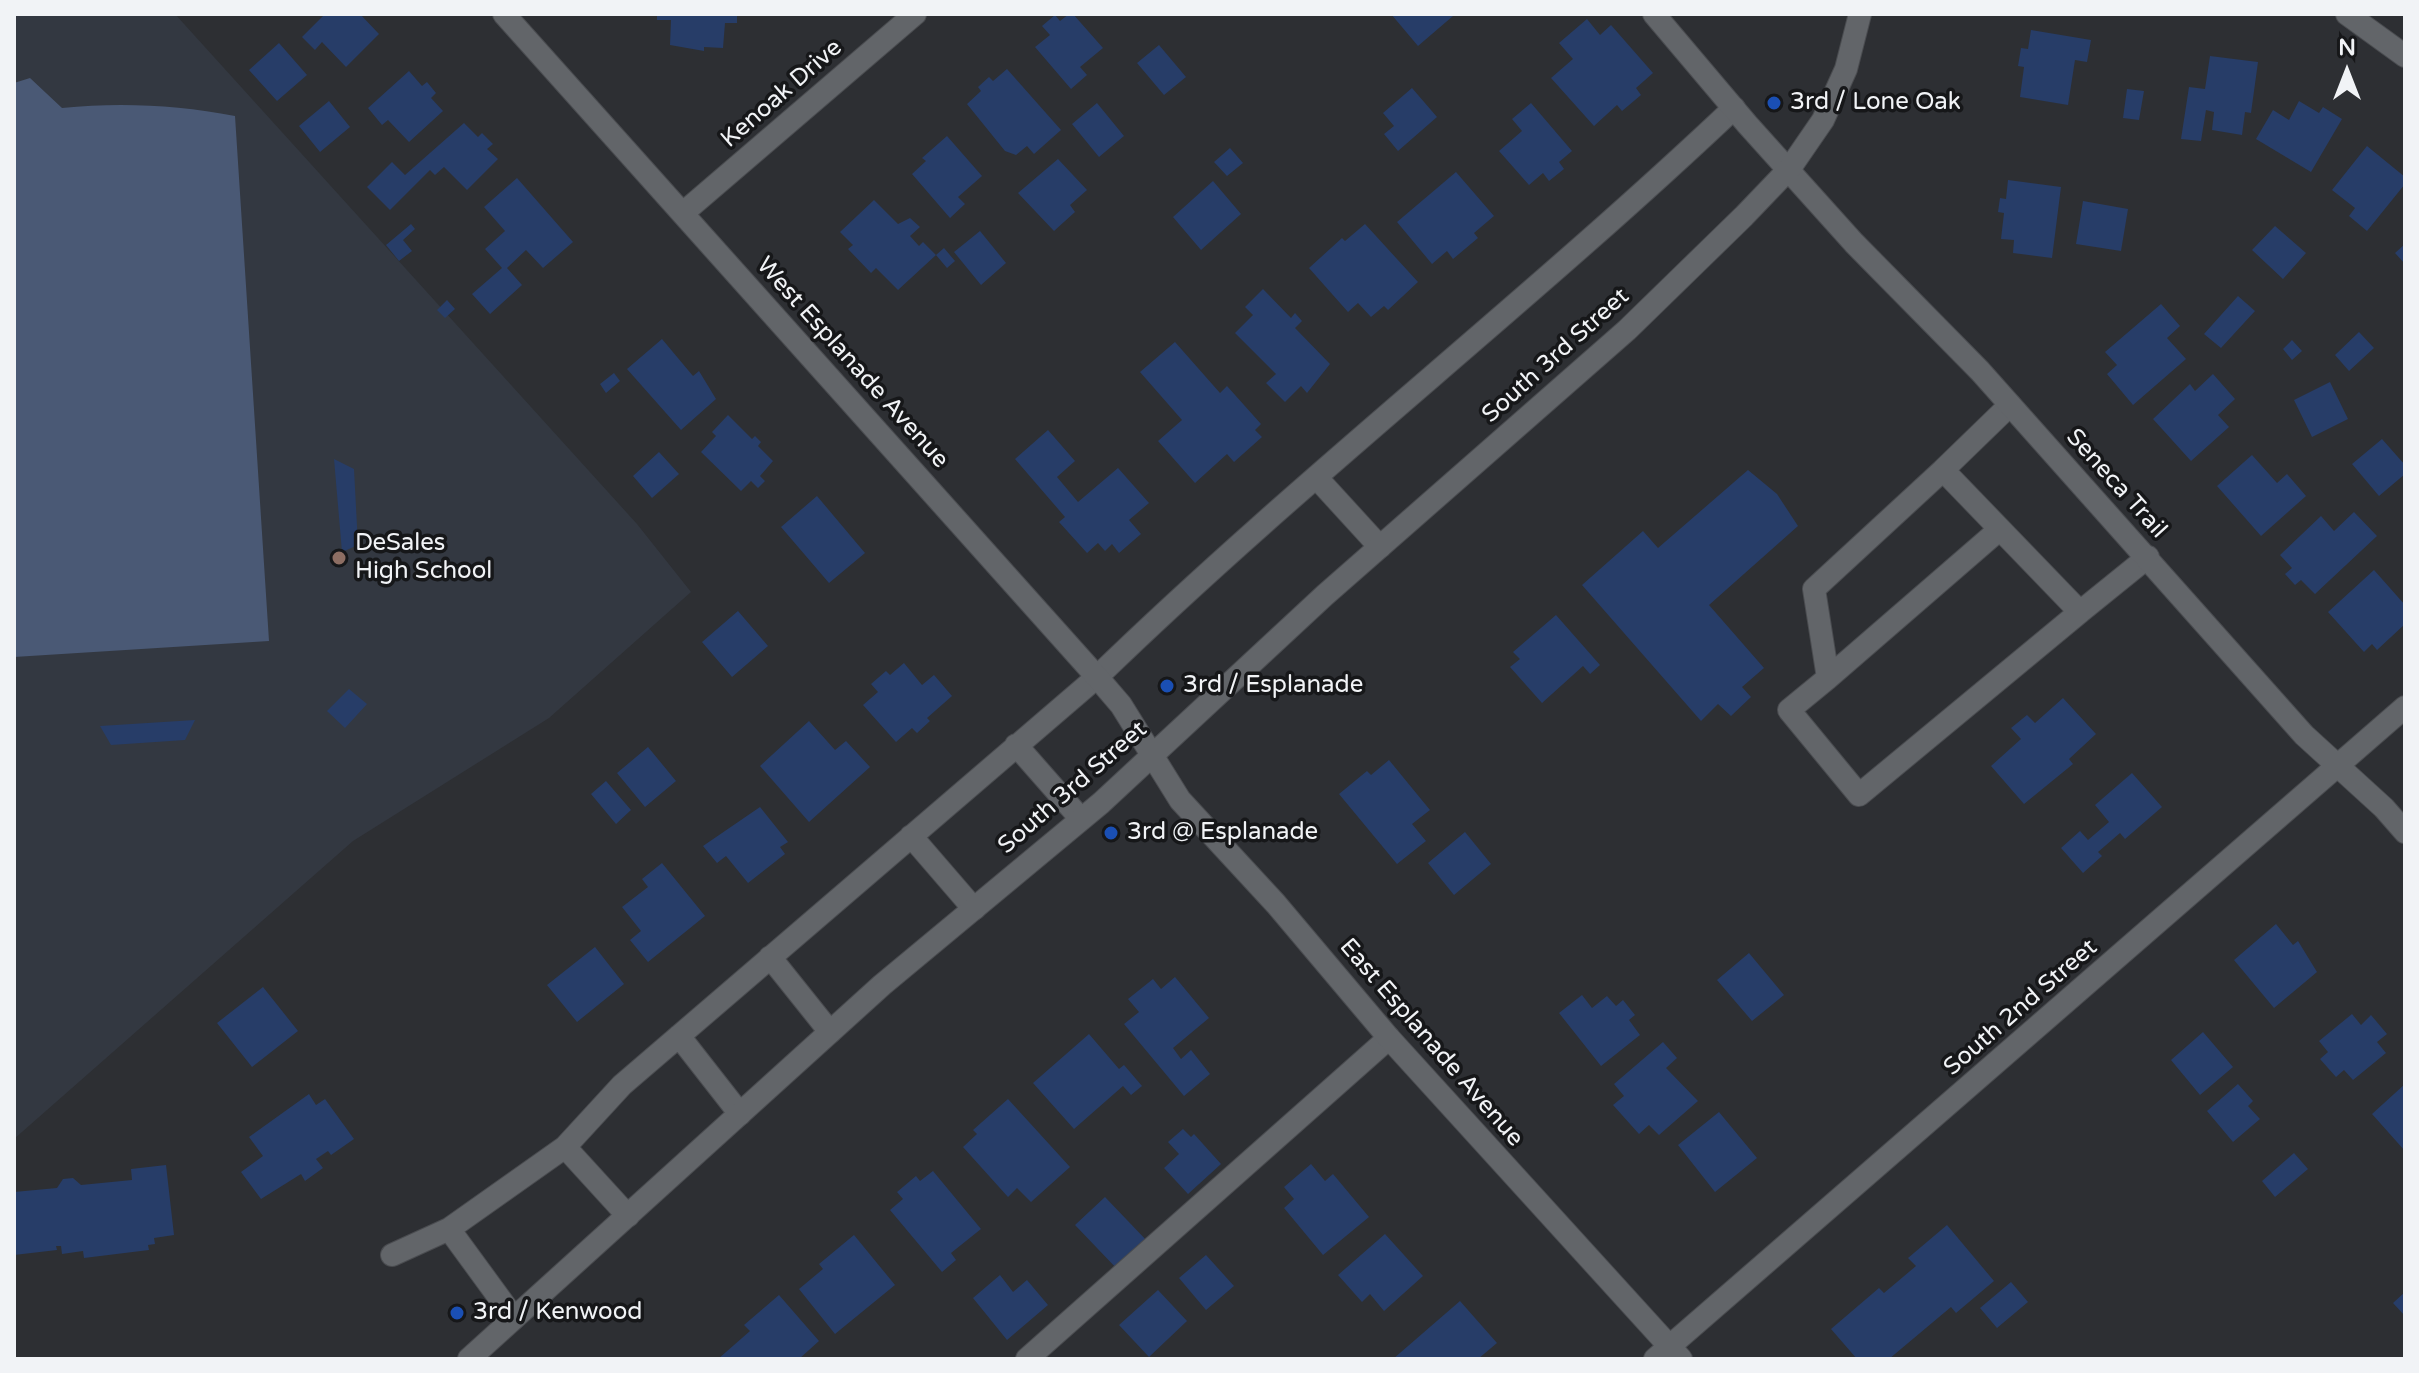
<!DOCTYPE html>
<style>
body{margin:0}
#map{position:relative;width:2419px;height:1373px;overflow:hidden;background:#2d2f33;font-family:"Varela Round",sans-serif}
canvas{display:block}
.frame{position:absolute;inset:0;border:16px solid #f1f3f6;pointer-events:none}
.north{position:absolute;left:2307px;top:32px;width:80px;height:80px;-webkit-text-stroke:6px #161719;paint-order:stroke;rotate:0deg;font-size:22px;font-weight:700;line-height:32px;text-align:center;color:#f1f3f6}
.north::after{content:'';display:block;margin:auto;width:28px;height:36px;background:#f1f3f6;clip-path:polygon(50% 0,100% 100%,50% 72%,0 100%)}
</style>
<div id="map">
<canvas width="2419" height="1373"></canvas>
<div class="frame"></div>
<div class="north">N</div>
</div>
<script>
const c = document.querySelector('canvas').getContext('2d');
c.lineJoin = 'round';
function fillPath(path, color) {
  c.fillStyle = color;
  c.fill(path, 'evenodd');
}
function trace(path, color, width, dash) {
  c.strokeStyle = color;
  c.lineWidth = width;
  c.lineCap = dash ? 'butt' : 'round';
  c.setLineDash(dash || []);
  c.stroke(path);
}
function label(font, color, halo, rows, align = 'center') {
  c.font = font + ' "Varela Round",sans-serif';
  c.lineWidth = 7;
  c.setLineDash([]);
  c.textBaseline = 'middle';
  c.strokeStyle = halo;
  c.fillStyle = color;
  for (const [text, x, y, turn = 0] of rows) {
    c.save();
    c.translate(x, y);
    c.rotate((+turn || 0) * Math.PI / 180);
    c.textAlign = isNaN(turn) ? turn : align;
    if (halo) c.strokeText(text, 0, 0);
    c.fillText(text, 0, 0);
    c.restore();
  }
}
fillPath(new Path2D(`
 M14,14H175L637,524L691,592L549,718L353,841L14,1139Z`), '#333841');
fillPath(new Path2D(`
 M30,78L62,108C120,102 178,105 235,116L269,641L14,657V83Z`), '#4a5975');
fillPath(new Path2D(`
 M325,14H360L379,34L346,67L322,42L315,50L302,37Z
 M657,14H737V23H725L723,48L704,47V51L670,45L671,20H657Z
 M1069,14H1073L1103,48L1080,67L1087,75L1071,89L1035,47L1050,35L1042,26L1055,15L1060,21Z
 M1391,14H1451L1453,16L1418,46Z
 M1587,19L1600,35L1611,25L1653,73L1636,88L1641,95L1622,111L1617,105L1594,126L1551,78L1573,59L1559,43Z
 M2031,30L2091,40L2087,62L2075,60L2068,105L2020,97L2024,67L2018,66L2021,48L2028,49Z
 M279,43L307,75L277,101L249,70Z
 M1159,45L1186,77L1164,95L1137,63Z
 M2210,56L2258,62L2251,113L2245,112L2242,135L2212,130L2214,112L2206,110L2201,141L2181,139L2189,87L2205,89Z
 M1007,69L1061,130L1034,154L1027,146L1016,155L1005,151L967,104L981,91L978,87L989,77L993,81Z
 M409,71L422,86L427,82L436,93L431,98L443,111L409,142L388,120L382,125L368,108Z
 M1412,88L1437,117L1398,151L1384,134L1394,126L1383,113Z
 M2127,89L2144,91L2139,120L2123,118Z
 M329,101L350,127L320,152L299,126Z
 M2299,101L2319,113L2323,107L2342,119L2311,172L2256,139L2273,110L2289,120Z
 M1097,103L1124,136L1099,157L1072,124Z
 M1531,103L1572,151L1559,162L1564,169L1549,181L1543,173L1529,185L1499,151L1522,131L1512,119Z
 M464,123L478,137L482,133L493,144L487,149L498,159L467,190L444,167L435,175L430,170L390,210L367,187L392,162L405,175Z
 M947,136L982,176L958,197L965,204L950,218L912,174L926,161L922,158Z
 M2367,146L2405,177V184L2367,231L2349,216L2355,208L2332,190Z
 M1230,148L1243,163L1227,176L1214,162Z
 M1058,159L1087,190L1070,205L1075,212L1054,231L1018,193Z
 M1456,172L1494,216L1474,233L1478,238L1453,259L1447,251L1432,264L1397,222Z
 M517,178L573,242L543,268L526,250L507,268L522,285L490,314L472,294L502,268L485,249L505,231L484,207Z
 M2008,180L2061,187L2052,258L2013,253L2014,240L2001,239L2004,213L1998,212L2000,198L2006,199Z
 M1213,181L1241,214L1201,250L1173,217Z
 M874,200L898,224L910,218L920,227L910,236L919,246L923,242L936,255L898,290L876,268L871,273L848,249L853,245L840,232Z
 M2083,201L2128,209L2121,251L2076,244Z
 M411,224L415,229L403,240L412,251L399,261L386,245Z
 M1365,224L1418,282L1388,310L1384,306L1371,317L1358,303L1348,312L1309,268L1342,238L1345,241Z
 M2275,226L2306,253L2283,279L2252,250Z
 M980,231L1006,263L981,285L954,252Z
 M2405,244V264L2395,253Z
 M944,248L955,261L947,268L936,255Z
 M1263,289L1291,318L1295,313L1302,321L1295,328L1330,364L1307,393L1301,386L1285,402L1266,383L1276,374L1235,333L1253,315L1245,307Z
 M2238,296L2255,311L2221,348L2204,334Z
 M447,300L455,309L445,318L437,310Z
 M2161,304L2180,326L2167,338L2186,359L2133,405L2107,374L2117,365L2105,352Z
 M2359,332L2374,348L2349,371L2335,355Z
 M662,339L693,376L699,371L716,399L681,430L627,369Z
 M2292,340L2302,351L2292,360L2283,349Z
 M1175,342L1220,393L1227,386L1261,424L1255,430L1262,437L1234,462L1227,454L1195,483L1158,441L1182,420L1140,372Z
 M614,373L620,381L606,393L600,384Z
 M2213,374L2235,399L2218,415L2229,427L2191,461L2153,419L2190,384L2195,391Z
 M2330,382L2348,419L2312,437L2294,400Z
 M728,415L752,439L755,436L761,442L758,446L773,461L760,476L765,481L758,488L751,481L741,491L701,452L716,436L712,432Z
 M1048,430L1075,461L1057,477L1078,502L1118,468L1149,503L1129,520L1141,534L1119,553L1112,544L1105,551L1098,543L1087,553L1059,522L1065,517L1015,459Z
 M2382,439L2405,465V474L2379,496L2352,464Z
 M659,452L679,474L652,498L633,476Z
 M2252,455L2277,483L2287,474L2306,496L2261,536L2217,486Z
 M334,459L354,469L358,545L342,552Z
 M1748,470L1777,494L1798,526L1709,605L1764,668L1742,687L1751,697L1731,716L1718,704L1701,721L1582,585L1643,531L1658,548Z
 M817,496L865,553L829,583L781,527Z
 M2354,512L2377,536L2315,594L2301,580L2295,585L2285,574L2292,568L2280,555L2321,516L2334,531Z
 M2374,570L2405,605V624L2377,650L2372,644L2364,652L2328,612Z
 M738,611L768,646L732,677L702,642Z
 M1556,615L1600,665L1590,674L1583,666L1542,703L1510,667L1520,659L1513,652Z
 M904,663L922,685L934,675L952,696L927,718L930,721L917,733L912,728L896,742L863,705L878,692L871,684L886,671L890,675Z
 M349,689L367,704L345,728L327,711Z
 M2063,698L2096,734L2069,759L2073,764L2024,804L1991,766L2021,739L2011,728L2027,715L2035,723Z
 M195,720L185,740L111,745L100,726Z
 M809,721L835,750L846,741L870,767L809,822L760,766Z
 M648,747L676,781L645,807L617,773Z
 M1389,760L1430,810L1412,824L1426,841L1397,864L1339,794L1367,771L1371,775Z
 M2132,773L2162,807L2125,839L2120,833L2098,852L2102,856L2083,873L2061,848L2080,831L2088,840L2109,822L2095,805Z
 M606,781L631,810L616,824L591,794Z
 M760,807L788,842L780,847L785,854L748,883L726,856L717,863L703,846Z
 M1465,832L1491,864L1454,895L1428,863Z
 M662,863L705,916L648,962L630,940L641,931L622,907L648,887L642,879Z
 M2276,924L2293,945L2298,941L2317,972L2274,1008L2234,960Z
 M595,947L624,984L577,1022L547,985Z
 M1749,953L1784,995L1752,1021L1717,980Z
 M1175,977L1209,1018L1173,1048L1181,1059L1191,1050L1210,1074L1184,1096L1124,1024L1139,1012L1128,999L1153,979L1161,989Z
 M263,987L298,1031L252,1067L217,1023Z
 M1582,995L1592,1008L1607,996L1616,1006L1623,1000L1635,1015L1629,1020L1640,1035L1601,1066L1559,1013Z
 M2352,1014L2361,1025L2371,1015L2387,1034L2377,1042L2386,1053L2353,1080L2344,1070L2336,1077L2320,1059L2328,1052L2319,1041Z
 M2203,1032L2233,1067L2200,1095L2171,1060Z
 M1089,1034L1119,1069L1124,1065L1142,1086L1131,1095L1123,1086L1074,1129L1033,1083Z
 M1663,1042L1677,1058L1666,1068L1698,1101L1659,1135L1649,1125L1639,1134L1613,1105L1624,1096L1614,1084Z
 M2238,1084L2253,1101L2248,1106L2260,1119L2233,1142L2207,1111Z
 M2405,1084V1151L2372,1114Z
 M309,1094L316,1105L325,1099L354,1139L331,1155L328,1151L316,1159L323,1168L305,1181L301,1174L261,1199L241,1172L263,1156L249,1137Z
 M1008,1099L1070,1167L1031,1202L1017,1188L1008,1197L963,1147L977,1134L973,1130Z
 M1719,1112L1757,1158L1715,1192L1678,1145Z
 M1183,1129L1191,1137L1194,1134L1221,1164L1188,1194L1164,1168L1179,1154L1168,1142Z
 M2294,1153L2308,1169L2275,1197L2262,1181Z
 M1311,1164L1325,1181L1333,1174L1369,1217L1323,1255L1284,1208L1294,1199L1284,1187Z
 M166,1165L174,1235L154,1238L155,1244L148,1245L149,1250L84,1258L83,1251L62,1254L61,1246H56L57,1250L14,1255V1192L57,1188L63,1179L73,1178L81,1185L132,1180L131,1169Z
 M933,1171L981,1229L951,1253L956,1260L942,1272L890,1210L903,1199L897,1192L916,1176L920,1181Z
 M1105,1197L1149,1243L1119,1271L1075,1225Z
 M1947,1225L1994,1281L1956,1313L1951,1307L1889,1359H1857L1831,1329L1879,1288L1884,1293L1916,1266L1908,1258Z
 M1385,1234L1423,1276L1384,1311L1370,1294L1362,1302L1338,1275Z
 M854,1235L895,1285L835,1334L799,1289L823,1269L819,1264Z
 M1206,1255L1234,1286L1206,1310L1179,1278Z
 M1000,1275L1013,1292L1027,1280L1048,1305L1007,1340L973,1298Z
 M2011,1282L2028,1302L1997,1328L1980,1308Z
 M1158,1290L1187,1321L1149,1357L1119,1325Z
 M2405,1292V1316L2393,1303Z
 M779,1295L819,1341L799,1359H718L750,1331L744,1325Z
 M1460,1301L1497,1343L1478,1359H1393Z`), '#273d68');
const service = new Path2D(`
 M2010,405L1943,470L2080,612L2148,557
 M1943,470L1814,589L1828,678L1789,710L1859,795L2080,612
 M1316,477L1380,547
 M1828,678L2000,529
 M1016,745L1081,819
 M911,836L974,909
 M770,957L830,1032
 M679,1036L740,1114
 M628,1216L565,1147L622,1085L1097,677C1301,479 1527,304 1734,108
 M392,1255L449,1229
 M514,1318L449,1229L565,1147
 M1027,1359L1389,1038`);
const minor = new Path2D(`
 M504,14L1097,677L1121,705L1180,800L1276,904L1389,1038L1681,1359
 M1654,14L1747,124L1854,243L1980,371L2304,735L2384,808L2405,832
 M2347,14L2405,56
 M683,213L915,14
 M1655,1359L2405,707`);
const tertiary = new Path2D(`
 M469,1359L882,985L1101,803L1325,595L1627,330L1744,216L1790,168L1823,120L1846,69L1860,14`);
trace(service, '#4a4c50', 24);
trace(minor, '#4a4c50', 24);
trace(tertiary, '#4a4c50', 24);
trace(service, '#626569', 22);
trace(minor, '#626569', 22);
trace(tertiary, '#626569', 22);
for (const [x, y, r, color] of [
 [1774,103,8,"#1a4fb4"],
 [339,558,8,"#8d6e63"],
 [1167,686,8,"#1a4fb4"],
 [1111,833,8,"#1a4fb4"],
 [457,1313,8,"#1a4fb4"]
]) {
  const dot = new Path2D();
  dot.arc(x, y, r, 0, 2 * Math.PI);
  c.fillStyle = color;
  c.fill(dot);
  trace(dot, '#161719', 3);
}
label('24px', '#f1f3f6', '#161719', [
 ["Kenoak Drive",782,94,-41],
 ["South 3rd Street",1556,356,-42],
 ["West Esplanade Avenue",852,363,48],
 ["Seneca Trail",2116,484,48],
 ["South 3rd Street",1073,788,-41],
 ["South 2nd Street",2021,1008,-41],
 ["East Esplanade Avenue",1431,1043,49]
]);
label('24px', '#f1f3f6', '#161719', [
 ["3rd / Lone Oak",1790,103],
 ["DeSales",355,544],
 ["High School",355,572],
 ["3rd / Esplanade",1183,686],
 ["3rd @ Esplanade",1127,833],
 ["3rd / Kenwood",473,1313]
], 'left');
</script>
